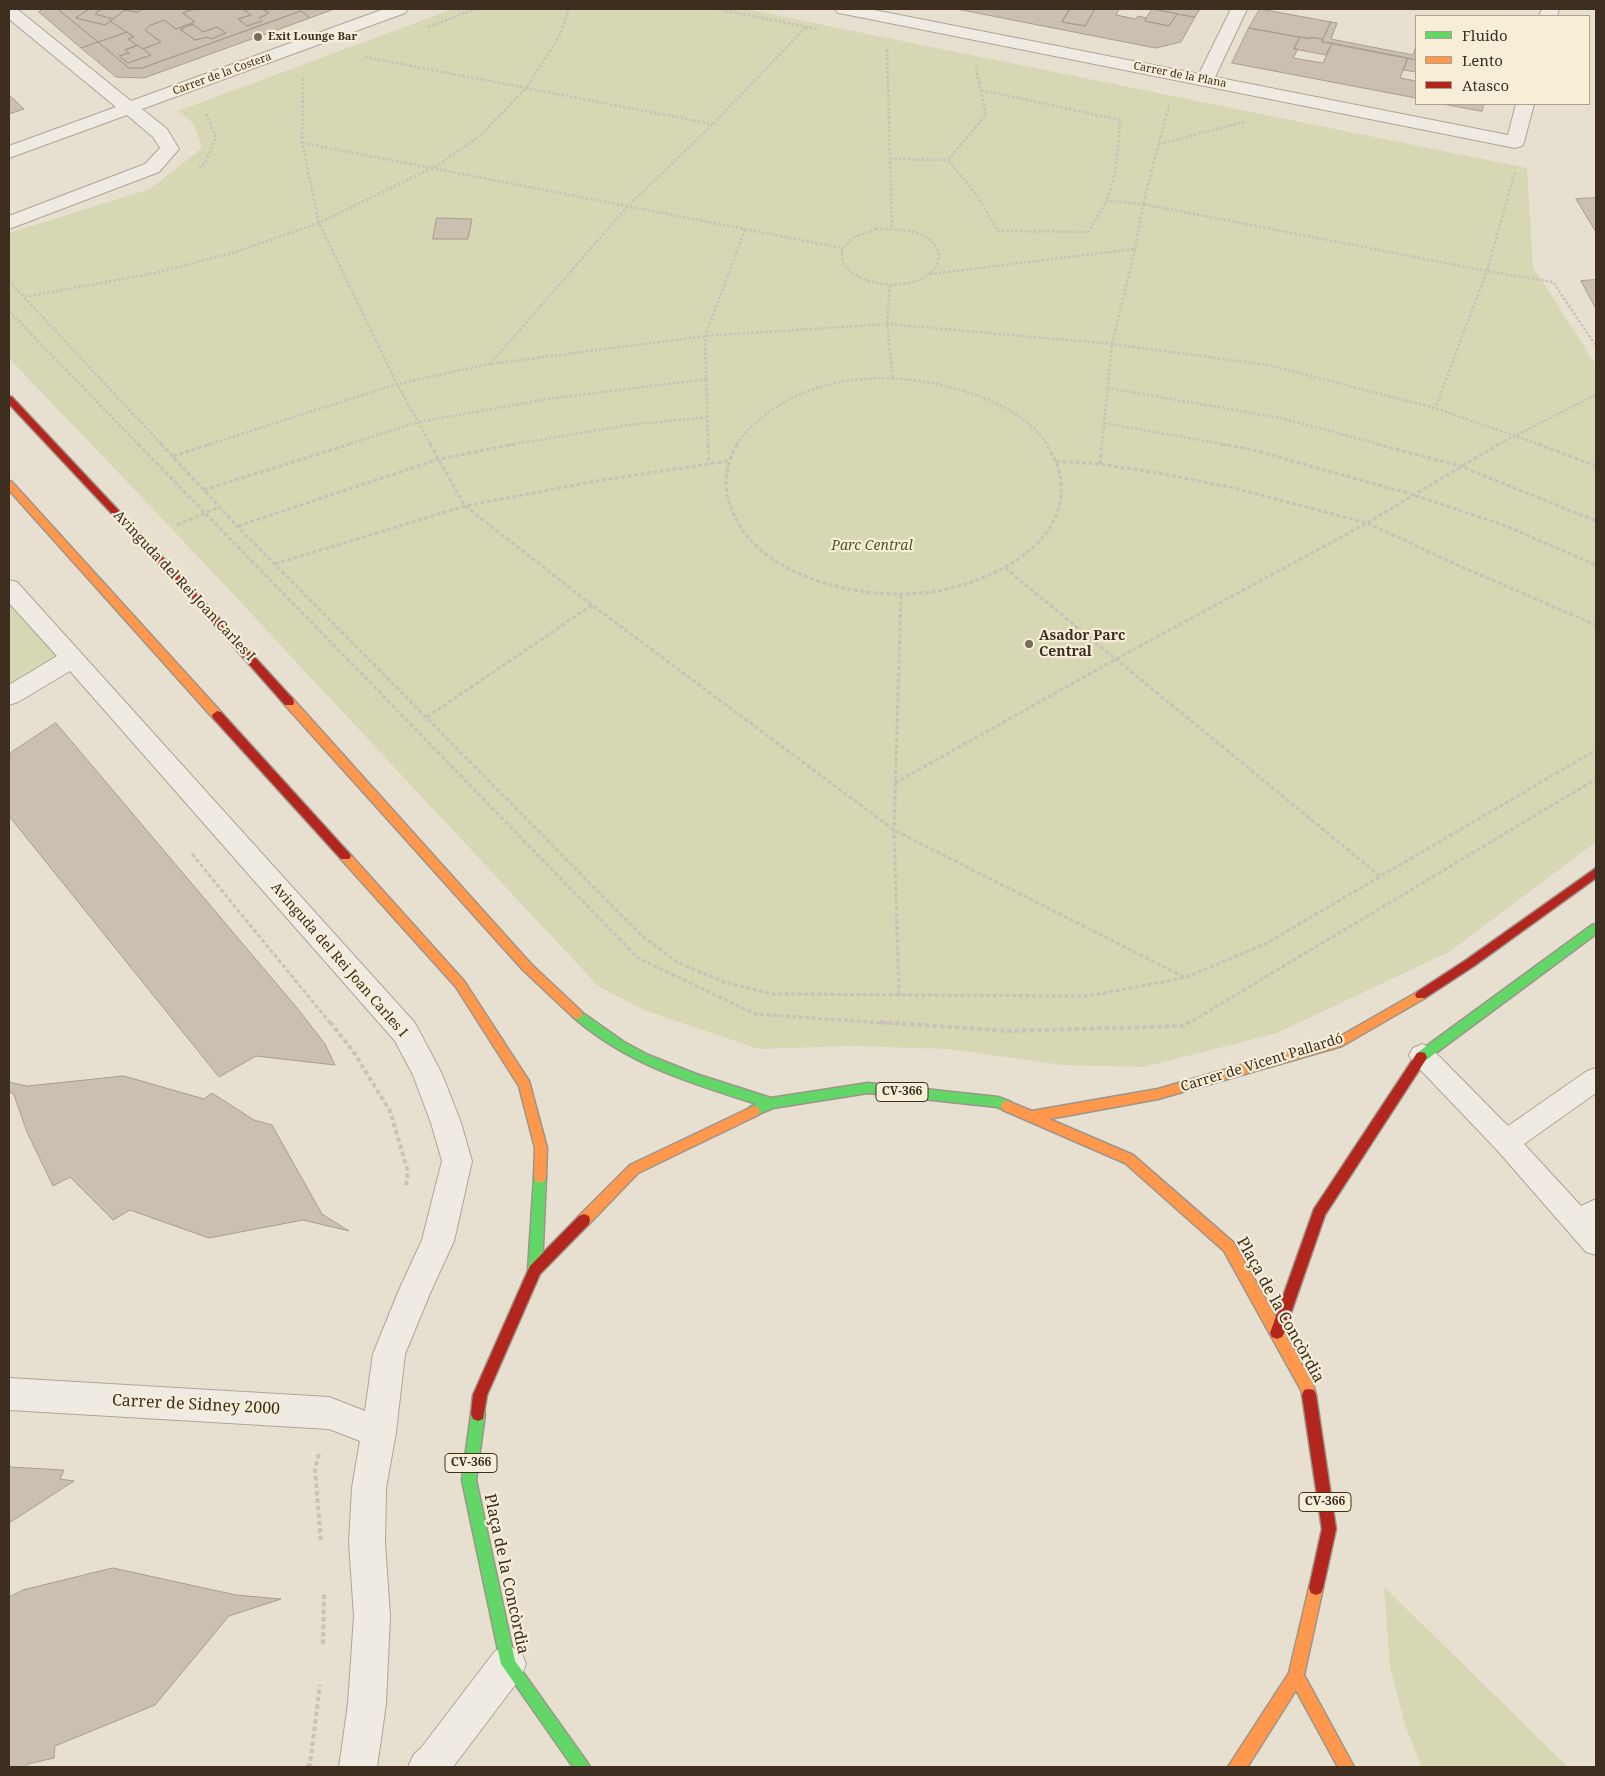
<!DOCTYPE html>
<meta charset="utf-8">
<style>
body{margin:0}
#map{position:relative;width:1605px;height:1776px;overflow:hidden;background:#e7e0d1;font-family:"Noto Serif",serif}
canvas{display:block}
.frame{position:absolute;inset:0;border:10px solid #3d2e20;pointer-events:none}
.legend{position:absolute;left:1415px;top:15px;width:175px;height:90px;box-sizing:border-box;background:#f7eed8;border:1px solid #ada18e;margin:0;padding:6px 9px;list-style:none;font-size:15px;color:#3d2e20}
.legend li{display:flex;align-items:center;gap:10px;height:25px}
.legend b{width:25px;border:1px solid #ada18e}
</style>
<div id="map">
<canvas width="1605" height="1776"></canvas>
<div class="frame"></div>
<ul class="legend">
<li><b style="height:6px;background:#63d668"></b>Fluido</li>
<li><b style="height:6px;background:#ff974d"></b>Lento</li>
<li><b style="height:6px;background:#b3261e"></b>Atasco</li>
</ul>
</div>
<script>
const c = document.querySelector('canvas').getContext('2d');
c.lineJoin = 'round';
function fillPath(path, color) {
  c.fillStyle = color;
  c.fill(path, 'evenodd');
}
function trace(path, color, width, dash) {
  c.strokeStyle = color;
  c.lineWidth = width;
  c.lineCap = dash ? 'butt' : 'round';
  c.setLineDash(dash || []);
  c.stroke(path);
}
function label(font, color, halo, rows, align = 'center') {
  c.font = font + ' "Noto Serif",serif';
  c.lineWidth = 4.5;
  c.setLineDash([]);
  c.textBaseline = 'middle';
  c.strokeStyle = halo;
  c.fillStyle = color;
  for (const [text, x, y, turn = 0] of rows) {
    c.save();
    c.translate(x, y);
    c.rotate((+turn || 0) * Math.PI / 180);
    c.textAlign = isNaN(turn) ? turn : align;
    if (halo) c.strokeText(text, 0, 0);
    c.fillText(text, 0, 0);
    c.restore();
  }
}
fillPath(new Path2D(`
 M453,9H745L1527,168L1533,267L1596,365V842L1449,952L1277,1033L1144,1067L1062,1065L948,1049L852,1046L759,1049L644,1010L598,986L190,548L9,358V233L150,189L202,148L194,124L178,111Z
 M9,595L73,658L9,698Z
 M1384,1587L1568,1767H1422L1406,1728L1390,1667Z`), '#d6d7b3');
const building = new Path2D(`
 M43,9H62L60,11L98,42L81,48L39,12Z
 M62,9H89L76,18L105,25L110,21L127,32L98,42L60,11Z
 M89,9L100,10L95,14L113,19L105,25L76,18Z
 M93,9H142L137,12L125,10L113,19L95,14L100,10Z
 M142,9H195L183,13L195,22L176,29L164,20L149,26L145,30L161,42L143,49L128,39L134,37L110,21L125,10L137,12Z
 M195,9H243L251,15L238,19L247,26L262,21L259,18L269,13L262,9H298L301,11L142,68H129L98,42L127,32L134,37L128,39L137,46L125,50L129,53L119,56L128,63L151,55L143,49L161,42L145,30L149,26L164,20L176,29L195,22L183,13ZM190,25H194L203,32L217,27L226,33L211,39L208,37L195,40L181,30Z
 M243,9H262L269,13L259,18L262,21L247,26L238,19L251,15Z
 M304,9H334L310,18L300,10Z
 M957,9H1070L1062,22L1085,26L1095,9H1119L1116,15L1136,19L1138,16L1147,18L1145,21L1169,26L1177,14L1195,17L1181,42L1156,48Z
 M1070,9H1095L1085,26L1062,22Z
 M1152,9L1173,13L1177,14L1169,26L1145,21Z
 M1154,9H1200L1195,17Z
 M1260,9L1331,22L1323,39L1310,37L1309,39L1249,28Z
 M301,11L310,18L144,78L116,77L81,48L98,42L129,68H142Z
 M1331,22L1337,23L1331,39L1413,55L1416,46V60L1322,42Z
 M190,25H194L203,32L217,27L226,33L211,39L208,37L195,40L181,30Z
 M1249,28L1300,37L1294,49H1298L1293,58L1323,63L1332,43L1408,58L1400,78L1416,81V98L1232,63Z
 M1300,37L1323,39L1322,42L1332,43L1326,55L1294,49Z
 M138,45L151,55L128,63L119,56L129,53L125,50Z
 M1408,58L1416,60V72L1403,70Z
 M9,95L24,109L9,114Z
 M1443,104H1484L1482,111Z
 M1596,198V232L1576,199Z
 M437,218L472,219L468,239H433Z
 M1596,280V309L1581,281Z
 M56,723L297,1008L325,1044L335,1065L256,1056L219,1077L9,816V754Z
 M124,1076L204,1099L212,1093L254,1120L272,1125L322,1214L349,1231L303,1220L209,1238L130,1210L113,1220L70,1177L53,1186L27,1132L14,1095L9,1091V1082L27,1086Z
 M9,1467L64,1470L60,1479L74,1481L9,1523Z
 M113,1568L236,1595L281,1599L229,1616L155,1705L55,1746L54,1758L28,1764L26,1767H9V1597L23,1590Z`);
fillPath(building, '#cbbfb2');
trace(building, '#a89c90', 1);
const lane = new Path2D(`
 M1422,1044L1431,1048L1508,1126L1587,1071L1596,1068V1093L1524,1144L1581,1206L1596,1199V1255L1586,1252L1497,1150L1413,1062L1409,1055L1413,1048Z`);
const street = new Path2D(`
 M9,9H17L131,101L384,9H408L405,13L142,109L167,129L179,149L159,172L9,229V216L145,164L160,148L153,137L127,115L9,158V146L116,107L9,19Z
 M835,9H869L1199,74L1231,9H1247L1215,77L1508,135L1516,104H1534L1524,142L1522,146L1515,148L844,14L838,13Z
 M1542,9H1559L1557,16H1539Z
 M9,580L17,582L415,1023L442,1074L461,1123L472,1161L454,1241L431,1291L405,1354L396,1432L386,1488L385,1543L390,1616L386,1704L377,1767H339L348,1704L354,1616L349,1543L352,1488L360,1441L329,1429L9,1410V1378L329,1397L365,1411L373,1354L399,1290L422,1240L442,1161L431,1123L413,1075L395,1041L70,671L18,702L9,705V685L57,656L9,603Z
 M508,1646L521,1651L526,1664L521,1677L453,1767H408L414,1754L421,1748L495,1651Z`);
const fast = new Path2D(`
 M1596,924V934L1425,1061L1421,1062L1417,1061L1415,1057L1417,1053L1592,925Z
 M577,1009L624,1042L648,1055L696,1074L771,1098L868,1083L998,1097L1011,1102L1013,1106L1011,1110L1007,1111L997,1107L868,1093L773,1108L754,1116L750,1115L748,1111L750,1107L757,1104C688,1082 629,1065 573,1017L571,1014L573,1011Z
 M540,1171L544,1173L546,1177L542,1270L540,1274L535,1276L530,1274L528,1270L534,1177L536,1173Z
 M478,1407L483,1409L485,1414L476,1480L515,1661L587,1762L590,1767H573L501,1664L462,1480L471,1414L473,1409Z`);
const slow = new Path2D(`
 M9,481L12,482L221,712L222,715L221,718H213L9,490Z
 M289,698L293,699L531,964L581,1011L583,1014L581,1017L577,1019L573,1017L523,970L285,705L284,702L285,699Z
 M345,852L349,853L464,981L529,1081L547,1148L546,1177L544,1181L540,1183L536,1181L534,1177L535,1148L519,1086L456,987L341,859L339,856L341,853Z
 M1421,990L1425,992L1427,995L1425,998L1342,1046L1158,1099L1049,1119L1133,1155L1234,1243L1313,1384L1316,1395L1314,1400L1309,1401L1304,1400L1301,1390L1224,1251L1125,1163L1003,1110L1001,1106L1003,1102L1007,1101L1032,1111L1158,1089L1339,1037Z
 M754,1106L758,1107L760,1111L758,1115L638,1173L589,1224L584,1226L579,1224L578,1220L579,1216L630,1165Z
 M1316,1581L1321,1583L1323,1588L1304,1675L1354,1767H1338L1296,1690L1248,1766L1228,1767L1289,1673L1309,1588L1311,1583Z`);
const jam = new Path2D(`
 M9,396L12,397L196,593L293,699L294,702L293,705H285L190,597L9,404Z
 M217,711L221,712L349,853L351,856L349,859H341L213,718L212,715Z
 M1596,868V878L1474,966L1425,998H1417L1415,995L1417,992L1466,960Z
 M1421,1052L1425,1053L1427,1057L1425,1061L1325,1215L1284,1333L1282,1337L1277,1339L1272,1337L1270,1333L1314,1209L1417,1053Z
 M584,1214L589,1216L590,1220L589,1224L540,1274L487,1395L483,1419L478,1421L473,1419L471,1414L473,1395L530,1266L579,1216Z
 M1309,1389L1314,1390L1316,1395L1336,1529L1323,1588L1321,1593L1316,1595L1311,1593L1309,1588L1322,1529L1302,1395L1304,1390Z`);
trace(lane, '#ada599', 2);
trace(street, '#ada599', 2);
trace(fast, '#9c958a', 3);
trace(slow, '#9c958a', 3);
trace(jam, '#9c958a', 3);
trace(new Path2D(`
 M717,9L817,29
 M428,27L476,9
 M887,49L892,229
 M365,57L526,88L559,37L568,13L567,9
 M976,68L986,115L948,160L976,194L998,231L1088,232L1107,201L1143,204L1135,249
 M303,78L302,143L319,223L397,384L431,445
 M981,90L1120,120L1116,170L1107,201
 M1169,105L1143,204L1487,271L1435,408
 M303,143L842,248
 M1159,144L1244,122
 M890,159L948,160
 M199,168L205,163L216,137L206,114
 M1515,172L1487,271L1553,282L1596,346
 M876,229C896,229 929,228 938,251C940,257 938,264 934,269C918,289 878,288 858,276C845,269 841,265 842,249L853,238Z
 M930,274L1135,249L1112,344L1102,445
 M9,281L162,445
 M890,285L887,324L893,378
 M25,297L155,273L232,253L319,223L436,166L479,137L526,88L713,124
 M9,311L139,445
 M490,364L627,207L713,124L806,27
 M1107,388L1281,418L1382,445
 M1104,423L1228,445
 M207,445L397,384L490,364L705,336L887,324L1112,344L1268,365L1435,408L1541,445
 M346,445L419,422L554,398L706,379
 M509,445L628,425L708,417
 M708,445L705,336L745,230
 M737,445C743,433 755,423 765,415C828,366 921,371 991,401C1011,410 1036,425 1047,445
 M1497,445L1596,395`), '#c8c2b9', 2.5, [2.5, 2]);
trace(new Path2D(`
 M138,444L638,958L755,1014L899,1024
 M161,444L237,526L641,935L677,962L724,982L773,994L1088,996L1184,978L1265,944L1596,750
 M430,444L465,506L592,605L894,830L1184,977
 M708,444L709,464
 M737,444C723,471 722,491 736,519C767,581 868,601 931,592C992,583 1082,540 1057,464C1054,457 1049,450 1046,444
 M1221,444L1250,449L1414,495L1506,526L1596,565
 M1377,444L1460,466L1596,521
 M1538,444L1596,466
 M173,456L211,444
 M1056,461L1100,464L1164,474L1234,488L1367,523L1464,568L1596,625
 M1100,464L1102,444
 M204,490L350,444
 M177,525L219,507
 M238,526L439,459L515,444
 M275,564L465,506L596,481L728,461
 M1005,568L1381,877
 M427,717L592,605
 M895,783L1116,659L1367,523L1499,444
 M192,854L331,1024
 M899,995L894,830L901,593
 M1187,1024L1596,779`), '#c8c2b9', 3, [4, 2.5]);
trace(new Path2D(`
 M330,1022L353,1051L390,1111L408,1172L406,1185
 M880,1022L1008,1031L1183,1026L1189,1022
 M319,1454L315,1469L321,1542
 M323,1644L324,1593
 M307,1767L310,1764L320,1685`), '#c8c2b9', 4, [4.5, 3]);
fillPath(lane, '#efebe3');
fillPath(street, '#efebe3');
fillPath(fast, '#63d668');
fillPath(slow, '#ff974d');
fillPath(jam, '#b3261e');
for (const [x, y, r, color] of [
 [258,37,5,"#786c5e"],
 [1029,644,5,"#786c5e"]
]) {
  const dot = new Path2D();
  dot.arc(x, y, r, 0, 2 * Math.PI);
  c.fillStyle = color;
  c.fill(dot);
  trace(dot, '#f7eed8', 2);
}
label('bold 11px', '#3d2e20', '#f7eed8', [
 ["Exit Lounge Bar",268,37]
], 'left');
label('11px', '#3d2e20', '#f7eed8', [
 ["Carrer de la Costera",222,74,-20],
 ["Carrer de la Plana",1180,75,11]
]);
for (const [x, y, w] of [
 [902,1092,52],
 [471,1463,52],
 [1325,1502,52]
]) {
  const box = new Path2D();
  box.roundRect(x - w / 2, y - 9.5, w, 19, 4);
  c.fillStyle = '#f7eed8';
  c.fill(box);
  trace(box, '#3d2e20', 1);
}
label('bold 12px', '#3d2e20', null, [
 ["CV-366",902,1092],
 ["CV-366",471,1463],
 ["CV-366",1325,1502]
]);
label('italic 14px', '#4d5a26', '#f7eed8', [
 ["Parc Central",872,546]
]);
label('14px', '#3d2e20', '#f7eed8', [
 ["Avinguda del Rei Joan Carles I",184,586,47],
 ["Avinguda del Rei Joan Carles I",339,960,49],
 ["Carrer de Vicent Pallardó",1262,1063,-17]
]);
label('bold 14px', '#3d2e20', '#f7eed8', [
 ["Asador Parc",1039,636],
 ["Central",1039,652]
], 'left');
label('16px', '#3d2e20', '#f7eed8', [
 ["Plaça de la Concòrdia",1280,1310,61],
 ["Carrer de Sidney 2000",196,1405,3],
 ["Plaça de la Concòrdia",506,1574,78]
]);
</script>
